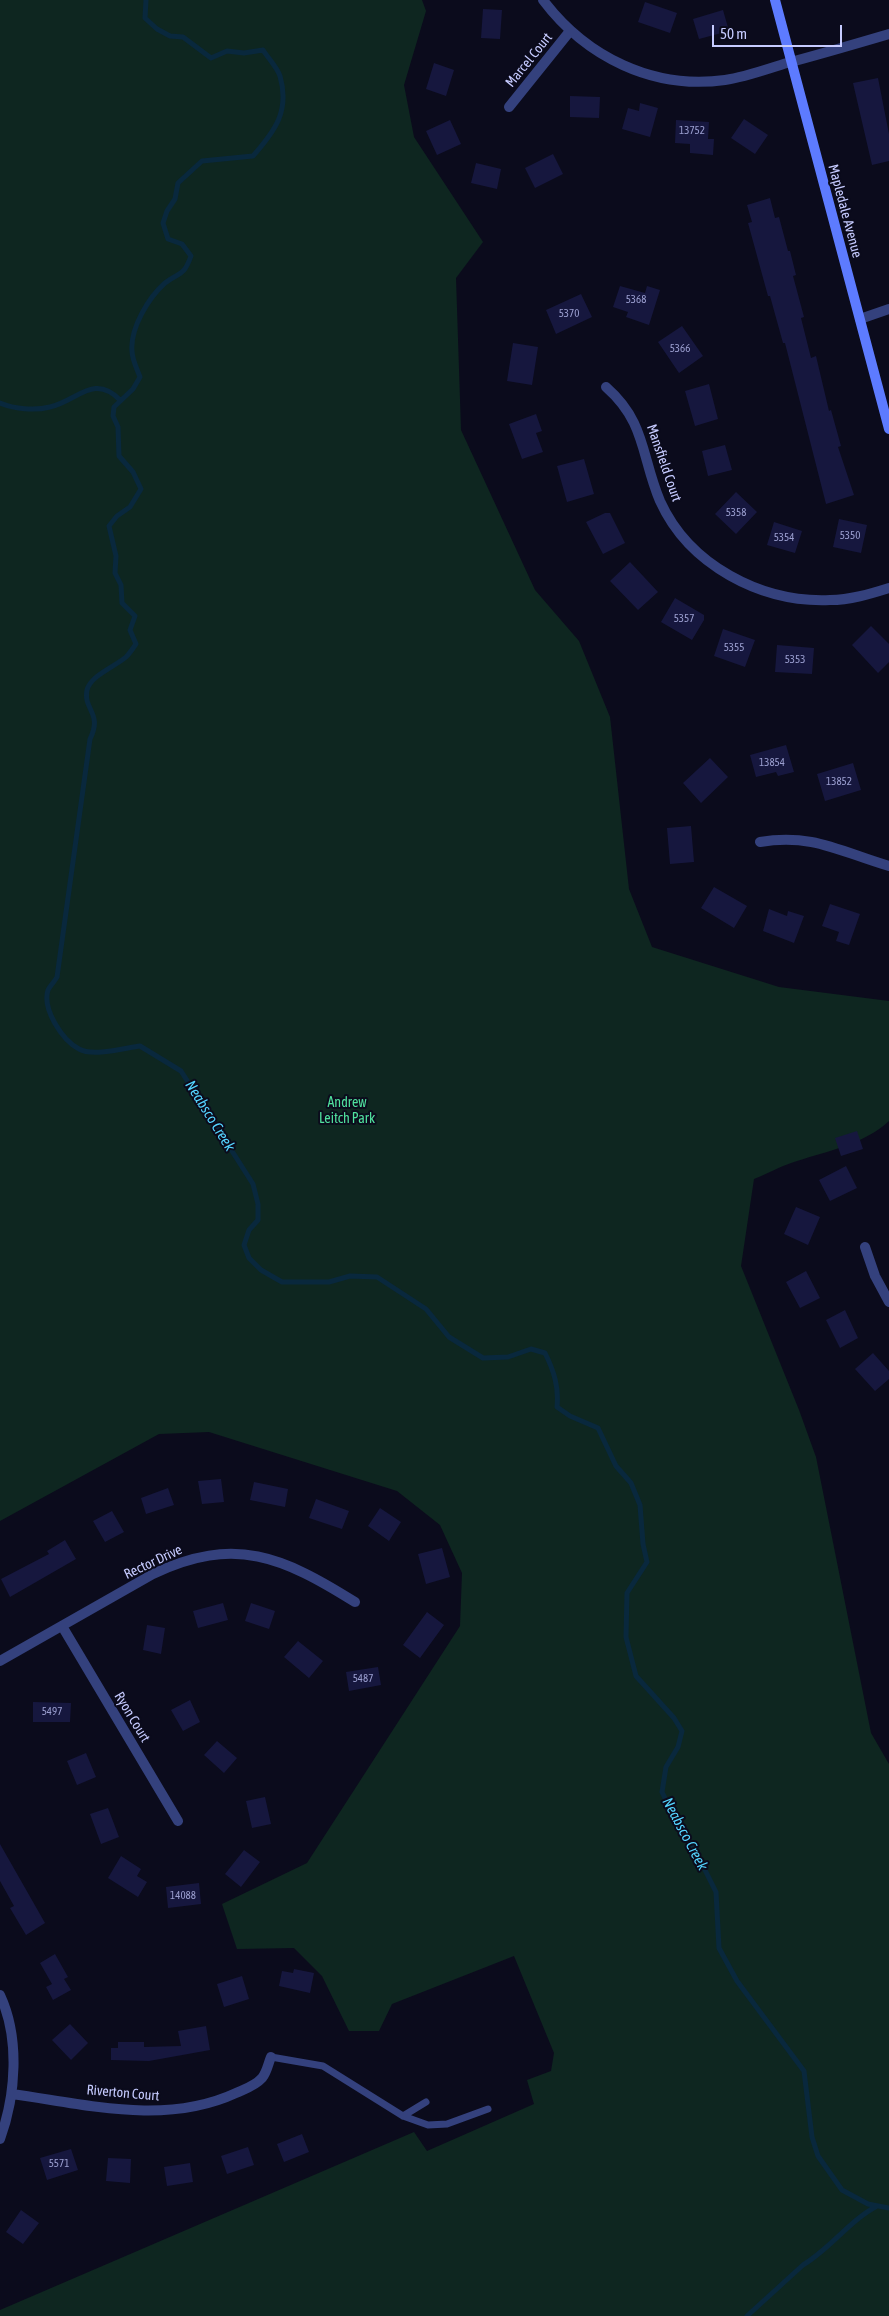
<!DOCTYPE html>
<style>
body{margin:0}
#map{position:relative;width:889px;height:2316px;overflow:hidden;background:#0b0b1c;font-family:"Asap Condensed",sans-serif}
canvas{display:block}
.scale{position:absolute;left:712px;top:25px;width:130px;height:22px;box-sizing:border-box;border:2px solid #c6cbff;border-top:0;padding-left:6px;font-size:15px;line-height:18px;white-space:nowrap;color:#c6cbff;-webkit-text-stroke:4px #0b0b1c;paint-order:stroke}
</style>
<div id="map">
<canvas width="889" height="2316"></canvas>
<div class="scale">50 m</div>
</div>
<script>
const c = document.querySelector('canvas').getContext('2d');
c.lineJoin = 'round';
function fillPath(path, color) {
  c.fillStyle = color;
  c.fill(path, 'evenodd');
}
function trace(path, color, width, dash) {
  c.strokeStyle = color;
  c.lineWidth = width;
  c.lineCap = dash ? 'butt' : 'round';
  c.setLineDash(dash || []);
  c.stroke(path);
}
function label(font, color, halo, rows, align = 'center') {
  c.font = font + ' "Asap Condensed",sans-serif';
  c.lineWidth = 4;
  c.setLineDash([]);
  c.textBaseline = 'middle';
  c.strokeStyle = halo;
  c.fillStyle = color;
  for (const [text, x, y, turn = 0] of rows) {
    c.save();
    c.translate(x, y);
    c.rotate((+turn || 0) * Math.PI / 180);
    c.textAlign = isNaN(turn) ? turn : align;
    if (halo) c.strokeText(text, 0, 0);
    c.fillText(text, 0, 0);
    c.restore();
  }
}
fillPath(new Path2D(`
 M0,0H422L426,11L404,85L414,137L483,242L456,278L461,430L535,590L579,641L610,717L629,889L652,947L779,987L889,1001V1121C864,1144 828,1151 797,1161C783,1165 769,1173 754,1179L741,1266L799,1410L816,1457L871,1733L889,1764V2316H0V2310L414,2132L427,2151L534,2104L527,2080L551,2071L554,2053L514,1956L392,2004L379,2031H349L322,1976L294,1948L237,1949L222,1904L307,1863L460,1626L462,1573L440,1525L397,1491L209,1432L159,1434L0,1521Z`), '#0e2620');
trace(new Path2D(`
 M146,0L145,18L157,29L170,36L183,37L211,58L227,51L244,53L263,50C268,58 277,67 280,76C290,111 275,131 253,156L202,161L178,183L175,199L167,211L163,223L168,239L182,244L191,256C183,278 180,271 165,283C149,297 130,328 132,351C132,359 137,369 140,377L133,389L114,407L113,416L118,427L119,456L133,472L141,489L130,507L117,516L109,526L116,556L115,573L121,585L122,603L135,616L130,630L136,644C133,648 130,653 126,657C116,666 91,675 87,690C83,710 103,713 90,739L57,977C55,981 50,986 48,990C42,1009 62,1040 79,1049C93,1057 125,1048 140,1046L181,1071L253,1184L258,1204V1220L249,1230L244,1245L249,1258L261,1270L282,1282H329L350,1276L377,1277L426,1309L449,1337L483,1358L508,1357L531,1349L545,1353C554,1371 559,1387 557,1407L570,1416L598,1428L616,1466L631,1483L640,1505L643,1544L647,1562L627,1593L626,1637L636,1676L674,1718L682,1731L678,1747L666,1767L662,1792L675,1819L695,1850L716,1892L719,1948L737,1981L804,2071L812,2137L818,2156L842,2190L868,2204L889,2208
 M0,403C15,409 34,411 50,407C77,401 94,373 120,400
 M747,2316L803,2265C830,2249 849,2221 877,2206`), '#09283d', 5);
fillPath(new Path2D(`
 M645,2L677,13L670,33L638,22Z
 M483,9L502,10L500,39L481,38Z
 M723,10L729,31L699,39L693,19Z
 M434,63L454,70L446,96L426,89Z
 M878,78L889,134V161L872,165L853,83Z
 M570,96L600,97L599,118L570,117Z
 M640,103L658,108L650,137L622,129L628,108L639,111Z
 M744,119L768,135L755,154L731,138Z
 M450,120L461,144L437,155L426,131Z
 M676,120L709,122L708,139H714L713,155L690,153V144L675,143Z
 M553,154L563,174L535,188L525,168Z
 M476,163L501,169L497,189L471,183Z
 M770,198L775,218L779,217L788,251H790L796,275L793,276L804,317L801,318L811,358L816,356L829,411L831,410L841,446L838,447L854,495L826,504L785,343H783L770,296H768L748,223L752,222L747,205Z
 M620,286L645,293L647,286L660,290L649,325L626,317L628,312L613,307Z
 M581,294L592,317L556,334L546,310Z
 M682,326L703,356L679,373L658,342Z
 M513,343L538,347L532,385L507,381Z
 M709,384L718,419L695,426L685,391Z
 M536,414L542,431L536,433L543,452L522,459L509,424Z
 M725,445L732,470L708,476L702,451Z
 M584,459L594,494L567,502L557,466Z
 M736,492L757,512L736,534L715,514Z
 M605,513H610L625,543L603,554L586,522Z
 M839,519L867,525L861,553L833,547Z
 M774,522L802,531L795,553L767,545Z
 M630,562L658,592L638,610L610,581Z
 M675,598L704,615V620L692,640L661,622Z
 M871,626L889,644V662L878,673L852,645Z
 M723,629L755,640L745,667L714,656Z
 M777,645L814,648L812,674L775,672Z
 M786,745L794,772L778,776L776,772L756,777L750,755Z
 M710,758L728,777L701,803L683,783Z
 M853,763L861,790L825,801L817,774Z
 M691,826L694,862L670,864L667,828Z
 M714,887L747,906L734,928L701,908Z
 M830,904L860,914L849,945L836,941L839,932L822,926Z
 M769,909L787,916L788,911L804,916L794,943L763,931Z
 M857,1131L863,1149L841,1156L835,1138Z
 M846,1166L857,1188L830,1201L819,1180Z
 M796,1207L820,1217L808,1245L784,1234Z
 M806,1271L820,1298L800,1308L786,1282Z
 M845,1310L858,1338L840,1348L826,1320Z
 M873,1353L889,1371V1379L875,1391L855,1369Z
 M221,1479L224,1502L202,1504L198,1481Z
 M254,1482L288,1489L285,1507L250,1500Z
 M168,1488L174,1505L146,1514L141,1498Z
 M316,1499L349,1511L342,1529L309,1518Z
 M380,1508L401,1522L389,1541L368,1526Z
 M112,1511L124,1532L105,1542L93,1521Z
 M65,1540L76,1559L10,1597L1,1579L49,1554L47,1551Z
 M442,1548L450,1577L426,1584L418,1554Z
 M223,1603L228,1620L198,1628L193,1611Z
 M251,1603L275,1611L269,1629L245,1621Z
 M427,1612L444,1625L420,1658L403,1645Z
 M147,1625L165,1628L161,1654L143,1650Z
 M298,1641L323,1661L309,1678L284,1657Z
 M378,1667L381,1685L349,1691L346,1672Z
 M190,1700L200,1722L183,1731L171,1710Z
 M33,1702L71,1703L70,1722H33Z
 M217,1741L237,1758L224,1773L204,1755Z
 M86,1753L96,1777L77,1785L67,1761Z
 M265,1797L271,1824L252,1828L246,1801Z
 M108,1808L119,1837L101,1844L90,1814Z
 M0,1844L45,1923L26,1935L10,1908L14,1906L0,1881Z
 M244,1850L260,1862L241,1887L225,1874Z
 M121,1856L141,1869L137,1876L147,1882L138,1897L108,1878Z
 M199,1883L201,1904L168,1908L166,1887Z
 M55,1954L68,1977L64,1979L71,1990L53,2000L46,1987L52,1984L40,1963Z
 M294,1969L314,1973L310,1993L279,1986L282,1971L293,1973Z
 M242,1976L249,1999L224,2007L217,1984Z
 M70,2024L88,2043L71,2060L52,2040Z
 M206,2026L210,2050L149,2061L111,2060V2048H118V2042H144V2047L181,2046L178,2031Z
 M302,2134L309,2152L284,2162L277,2144Z
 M248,2147L254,2165L227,2174L221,2156Z
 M71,2149L78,2170L47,2180L40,2158Z
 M108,2158L131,2159L130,2183L106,2181Z
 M190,2163L193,2182L167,2186L164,2167Z
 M21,2210L39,2223L23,2244L6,2232Z`), '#16173e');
trace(new Path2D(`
 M271,2057L323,2066L403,2116L428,2125L447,2124L488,2109
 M403,2116L426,2102`), '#34417d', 7);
trace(new Path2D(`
 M543,0C586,57 653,90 725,80C746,77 767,69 787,63C821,54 855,44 889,34
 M509,107L570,31
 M860,319L889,309
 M606,387C646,422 641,456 660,501C689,565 761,603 830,600C850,600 870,594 889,588
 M760,842C812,833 841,852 889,866
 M865,1247L875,1276L889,1302
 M62,1626L178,1821
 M0,1661L153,1574C235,1535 283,1557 355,1602
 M0,1995C20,2038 16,2095 0,2139
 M12,2094C85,2104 165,2126 236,2093C245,2089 255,2086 262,2078C267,2072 268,2064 271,2057`), '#34417d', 10);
trace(new Path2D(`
 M775,0L889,429`), '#5d7bff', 10);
label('11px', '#9a9ecf', null, [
 ["13752",692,131],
 ["5368",636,300],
 ["5370",569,314],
 ["5366",680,349],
 ["5358",736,513],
 ["5350",850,536],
 ["5354",784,538],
 ["5357",684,619],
 ["5355",734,648],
 ["5353",795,660],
 ["13854",772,763],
 ["13852",839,782],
 ["5487",363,1679],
 ["5497",52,1712],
 ["14088",183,1896],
 ["5571",59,2164]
]);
label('14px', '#c6cbff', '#0b0b1c', [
 ["Marcel Court",529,60,-51],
 ["Mapledale Avenue",845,211,75],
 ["Mansfield Court",664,463,71],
 ["Rector Drive",153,1562,-25],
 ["Ryon Court",132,1717,59],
 ["Riverton Court",123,2093,5]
]);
label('14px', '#50e19e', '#0b0b1c', [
 ["Andrew",347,1103],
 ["Leitch Park",347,1119]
]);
label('italic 15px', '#54d4ff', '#0b0b1c', [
 ["Neabsco Creek",210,1116,58],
 ["Neabsco Creek",685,1834,62]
]);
</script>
